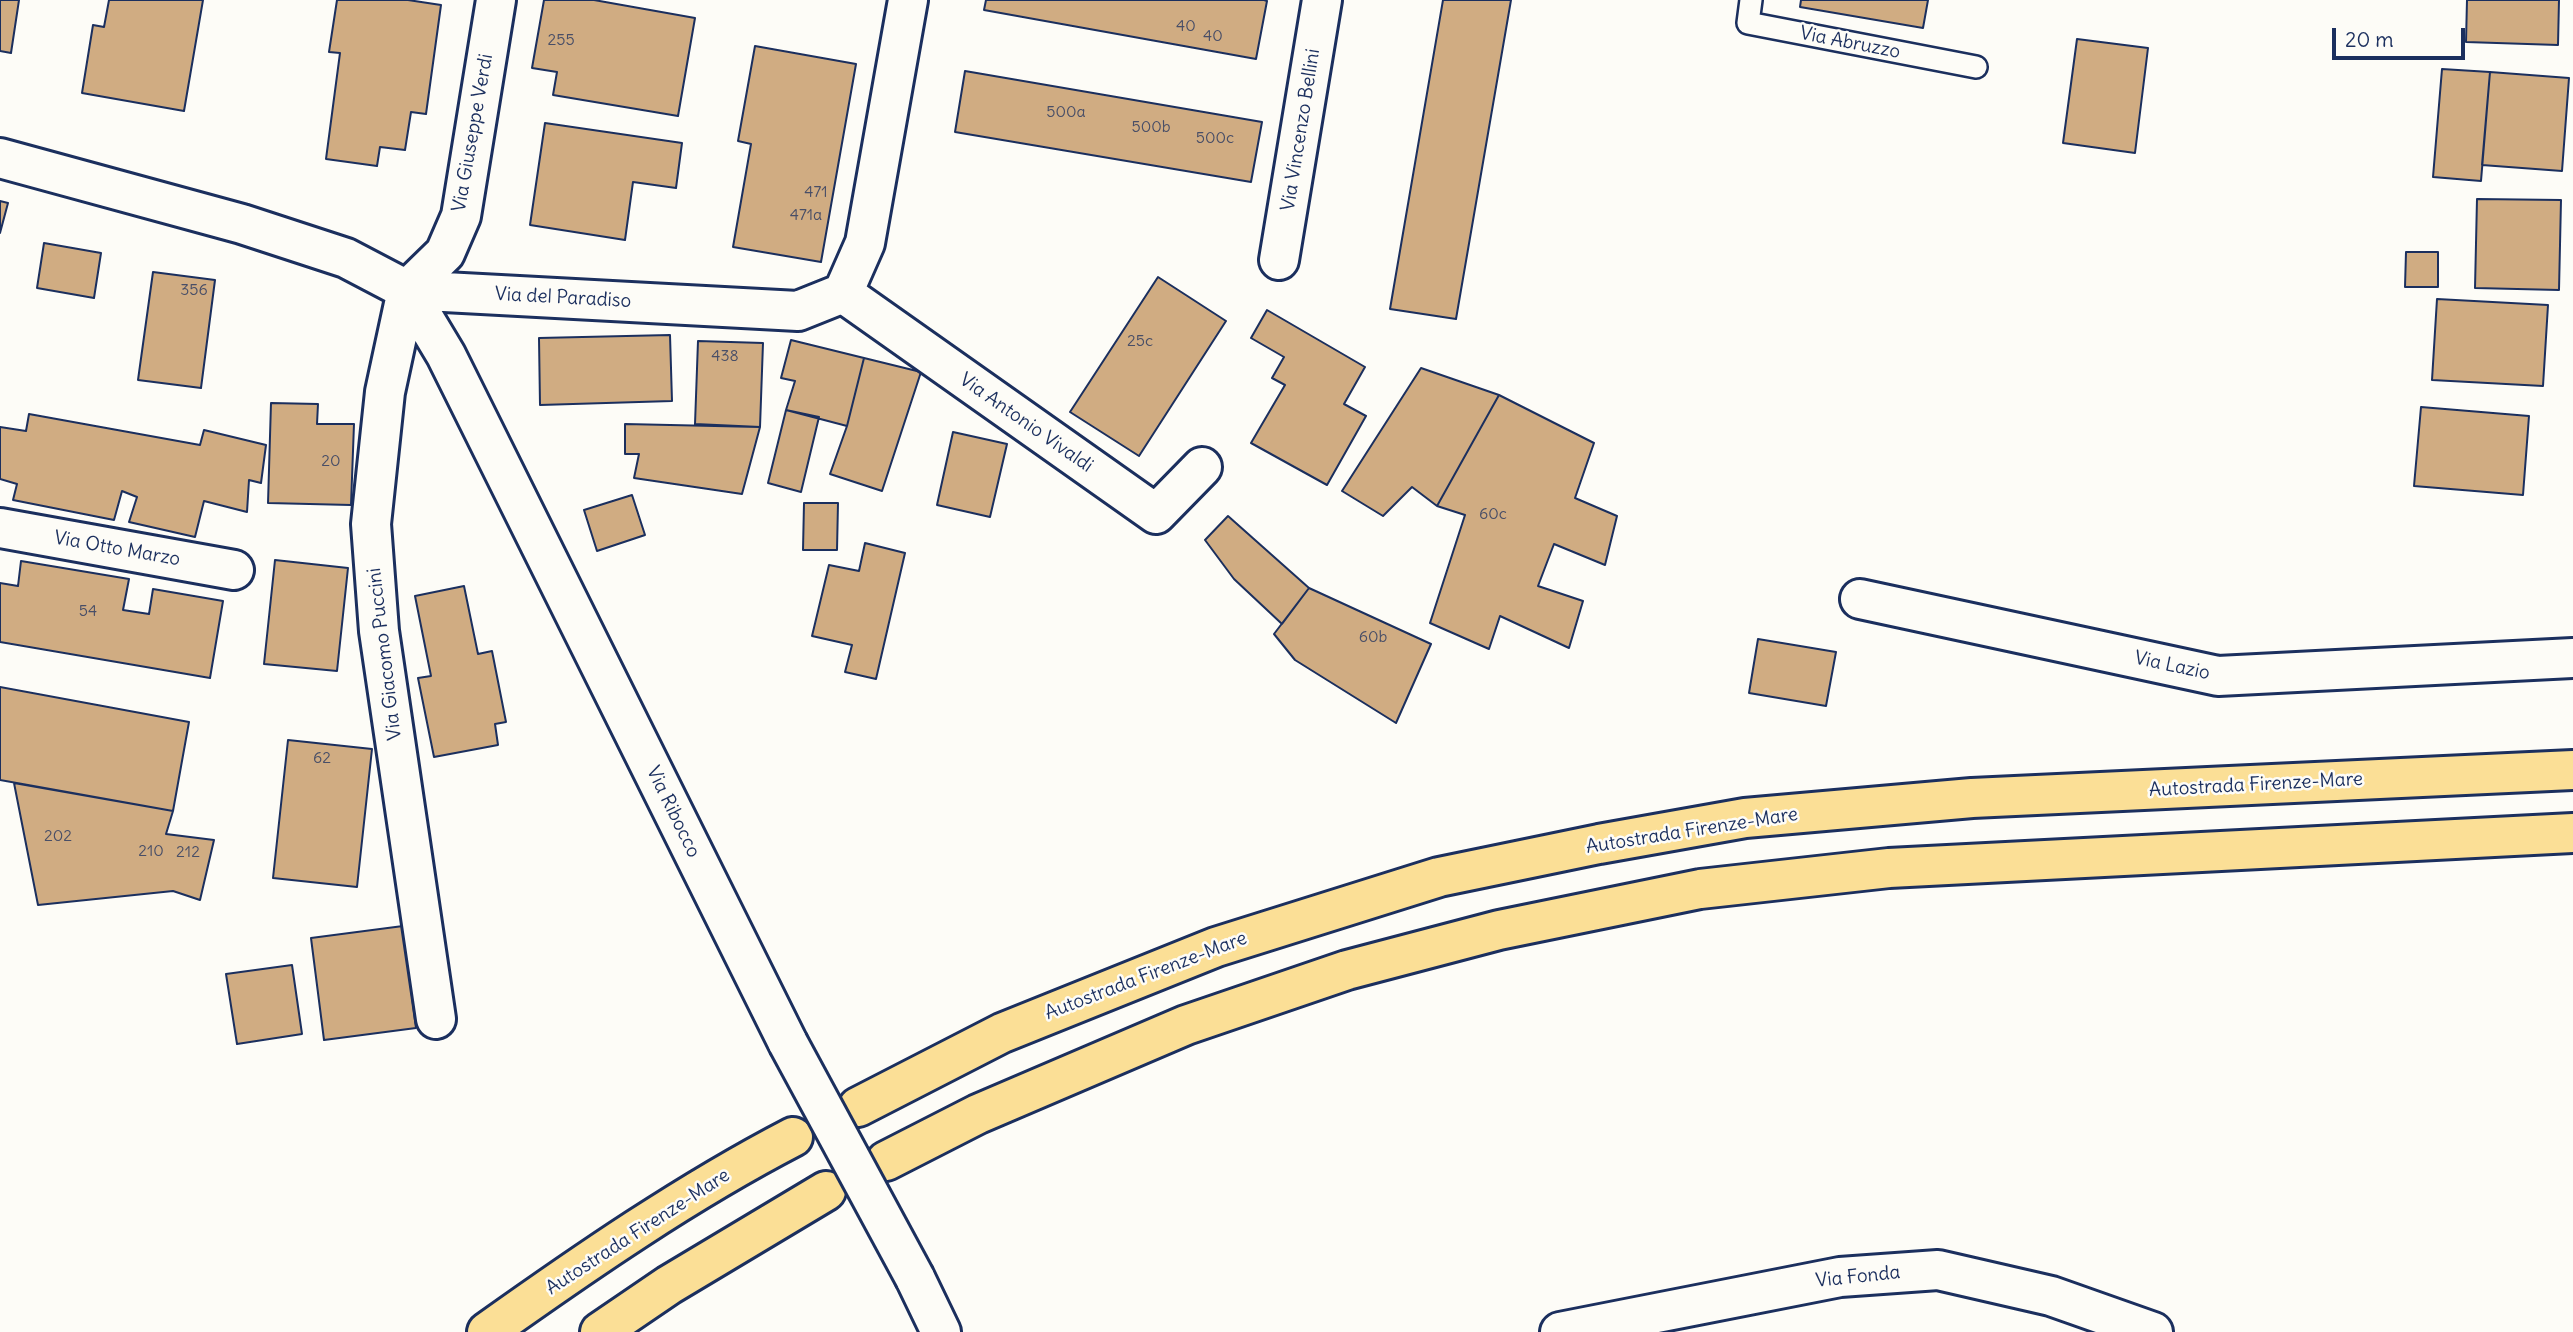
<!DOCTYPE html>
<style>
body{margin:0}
#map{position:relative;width:2573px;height:1332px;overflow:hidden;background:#fdfcf7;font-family:Delius,sans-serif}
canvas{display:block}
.scale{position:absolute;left:2332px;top:28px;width:133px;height:32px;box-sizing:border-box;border:4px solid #1b2f5e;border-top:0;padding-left:9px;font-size:21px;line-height:24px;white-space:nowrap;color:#1b2f5e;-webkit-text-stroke:5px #fdfcf7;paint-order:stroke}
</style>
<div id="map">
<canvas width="2573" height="1332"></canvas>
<div class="scale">20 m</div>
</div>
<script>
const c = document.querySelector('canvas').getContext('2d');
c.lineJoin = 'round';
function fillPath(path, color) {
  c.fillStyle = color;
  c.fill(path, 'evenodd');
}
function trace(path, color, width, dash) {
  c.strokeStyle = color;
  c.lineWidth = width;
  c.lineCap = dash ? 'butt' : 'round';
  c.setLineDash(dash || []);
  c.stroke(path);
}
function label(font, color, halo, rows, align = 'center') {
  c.font = font + ' Delius,sans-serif';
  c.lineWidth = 5;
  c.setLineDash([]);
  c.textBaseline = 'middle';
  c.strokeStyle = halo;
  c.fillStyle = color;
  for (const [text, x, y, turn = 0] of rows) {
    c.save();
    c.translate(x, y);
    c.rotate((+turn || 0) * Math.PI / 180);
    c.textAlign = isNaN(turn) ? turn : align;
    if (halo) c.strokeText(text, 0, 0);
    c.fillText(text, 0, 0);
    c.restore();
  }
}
const building = new Path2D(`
 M0,0H19L11,53L0,51Z
 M109,0H203L184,111L82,93L93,25L104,27Z
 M337,0H408L441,5L426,114L411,112L405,150L380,147L377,166L326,159L340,53L329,52Z
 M544,0H594L695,18L678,116L553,95L557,72L532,68Z
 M986,0H1264L1267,1L1256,59L984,10Z
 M1443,0H1511L1456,319L1390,309Z
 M1801,0H1928L1923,28L1800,7Z
 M2467,0H2559L2558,45L2466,42Z
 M2077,39L2148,48L2135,153L2063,143Z
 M755,46L856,64L821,262L733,247L751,144L738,141Z
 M2442,69L2490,72L2481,181L2433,177Z
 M965,71L1262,122L1251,182L955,132Z
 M2490,72L2569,78L2562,171L2482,165Z
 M545,123L682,143L676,188L633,182L625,240L530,225Z
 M2477,199L2561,200L2559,290L2475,288Z
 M0,201L8,203L0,233Z
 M44,243L101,253L94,298L37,288Z
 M2406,252H2438V287H2405Z
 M153,272L215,280L201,388L138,380Z
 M1158,277L1226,321L1139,456L1070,412Z
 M2437,299L2548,305L2543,386L2432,380Z
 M1267,310L1365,367L1344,404L1366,416L1327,485L1251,443L1285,385L1272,378L1284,357L1251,338Z
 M670,335L672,401L540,405L539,338Z
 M791,340L864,358L847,426L786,410L795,381L781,378Z
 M698,341L763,343L760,427L695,424Z
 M864,358L921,372L882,491L830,474L847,426Z
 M1421,368L1499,395L1437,506L1412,487L1383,516L1342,491Z
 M1499,395L1594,443L1575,498L1617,516L1605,565L1554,544L1538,586L1583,601L1569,648L1500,616L1489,649L1430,623L1465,515L1437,506Z
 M271,403L318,404L317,424H354L351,505L268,503Z
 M2421,407L2529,416L2523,495L2414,486Z
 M786,410L819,417L801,492L768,483Z
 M29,414L200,445L204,430L266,445L261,483L249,480L247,512L204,501L195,537L129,522L137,497L122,491L114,520L13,500L17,484L0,479V427L26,431Z
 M625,424L760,427L742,494L634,478L639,454H625Z
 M953,432L1007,444L990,517L937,505Z
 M632,495L645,535L597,551L584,510Z
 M804,503H838L837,550H803Z
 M1228,516L1309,588L1282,624L1234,579L1205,540Z
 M865,543L905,553L876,679L845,672L852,645L812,636L829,565L859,571Z
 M275,560L348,568L337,671L264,664Z
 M21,561L129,579L123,610L149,614L153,589L223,601L210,678L0,642V583L18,586Z
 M464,586L478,654L492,651L506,722L495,724L498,745L434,757L418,678L431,676L415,596Z
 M1309,588L1431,644L1396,723L1295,660L1274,634Z
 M1758,639L1836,652L1826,706L1749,693Z
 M0,687L189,722L173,811L0,780Z
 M288,740L372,749L357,887L273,878Z
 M14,783L173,811L166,834L214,840L200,900L173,891L38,905Z
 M403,926L416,1028L324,1040L311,938Z
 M292,965L302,1034L237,1044L226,974Z`);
fillPath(building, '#d0ac82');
trace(building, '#1b2f5e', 2);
const service = new Path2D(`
 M1751,0L1748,23L1976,67`);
const minor = new Path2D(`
 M0,158L242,224L346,258L407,290L798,311L843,293L865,243L908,0
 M1279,260L1322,0
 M407,290L446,355L788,1043
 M407,290L385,392L371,524L379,631L436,1019
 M407,290L445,253L461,216L496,0
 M843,293L1156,514L1202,467
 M0,528L234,570
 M1860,599L2218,676L2573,658
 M915,1278L941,1332
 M1560,1332L1840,1277L1938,1270L2051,1296L2153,1332`);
const motorway = new Path2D(`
 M858,1107L1002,1033L1216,947L1439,877L1599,844L1745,818L1972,798L2573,770
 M886,1161L978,1114L1186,1025L1347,970L1499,930L1700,889L1889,868L2573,833
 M487,1332C584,1263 687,1192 793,1137
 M600,1332L669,1285L826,1191`);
trace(service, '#1b2f5e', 26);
trace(minor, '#1b2f5e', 44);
trace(motorway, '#1b2f5e', 44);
trace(service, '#fdfcf7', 21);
trace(minor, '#fdfcf7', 38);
trace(motorway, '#fbdf96', 38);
const minorBridge = new Path2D(`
 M788,1043L915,1278`);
trace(minorBridge, '#1b2f5e', 44, []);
trace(minorBridge, '#fdfcf7', 38);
label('16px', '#484e67', null, [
 ["40",1186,26],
 ["40",1213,36],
 ["255",561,40],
 ["500a",1066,112],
 ["500b",1151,127],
 ["500c",1215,138],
 ["471",816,192],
 ["471a",806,215],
 ["356",194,290],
 ["25c",1140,341],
 ["438",725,356],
 ["20",331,461],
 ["60c",1493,514],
 ["54",88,611],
 ["60b",1373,637],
 ["62",322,758],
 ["202",58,836],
 ["210",151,851],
 ["212",188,852]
]);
label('19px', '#1b2f5e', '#fdfcf7', [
 ["Via Abruzzo",1850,43,11],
 ["Via Vincenzo Bellini",1301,130,-81],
 ["Via Giuseppe Verdi",473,133,-80],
 ["Via del Paradiso",563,298,3],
 ["Via Antonio Vivaldi",1026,423,35],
 ["Via Otto Marzo",117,549,10],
 ["Via Giacomo Puccini",385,654,-97],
 ["Via Lazio",2172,666,12],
 ["Autostrada Firenze-Mare",2256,785,-3],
 ["Via Ribocco",673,812,64],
 ["Autostrada Firenze-Mare",1692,831,-9],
 ["Autostrada Firenze-Mare",1146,976,-21],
 ["Autostrada Firenze-Mare",638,1232,-33],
 ["Via Fonda",1858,1277,-6]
]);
</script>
